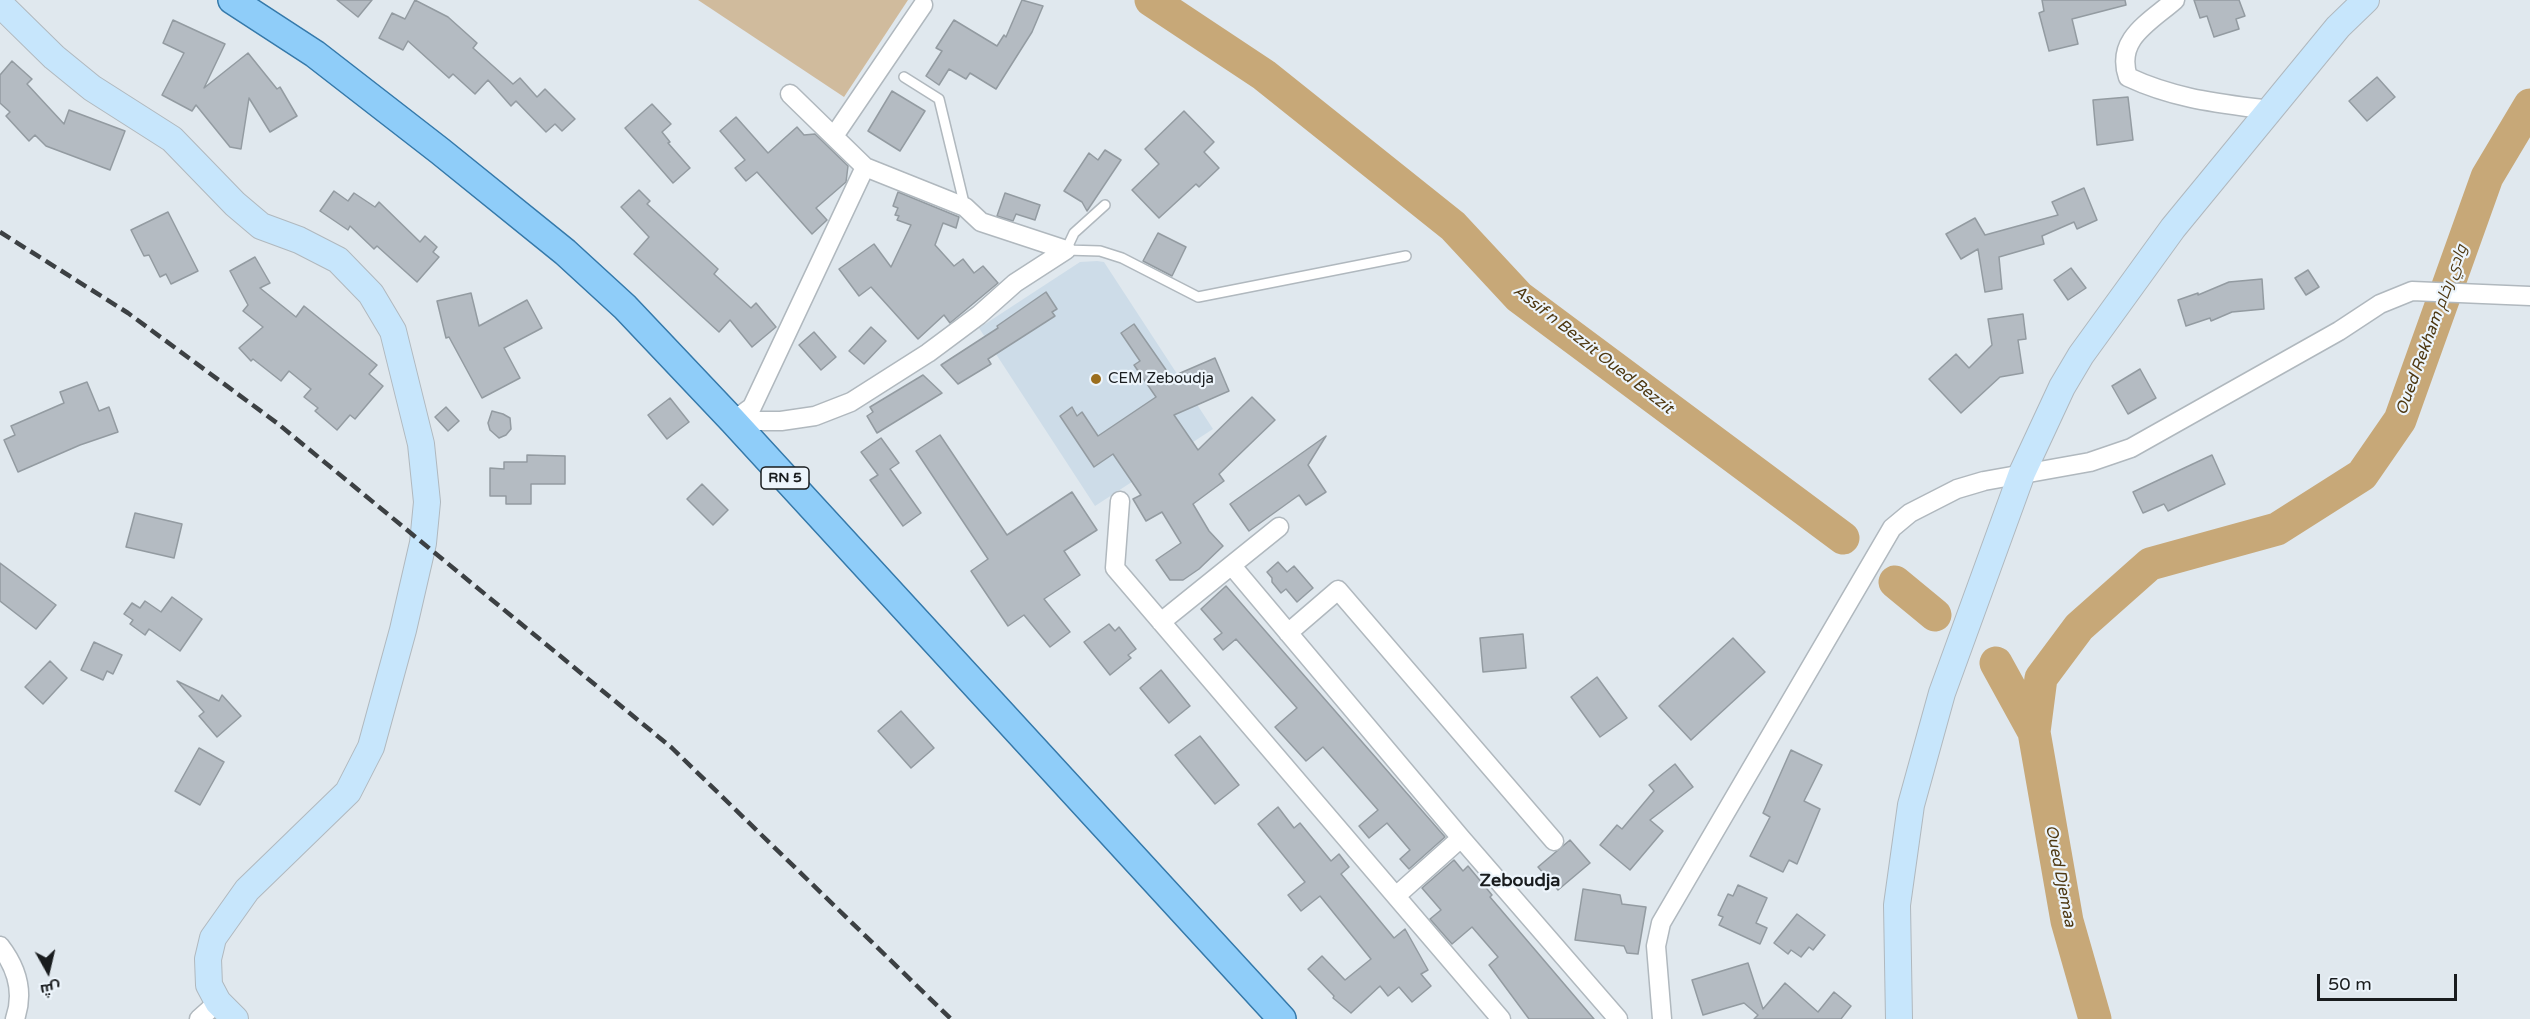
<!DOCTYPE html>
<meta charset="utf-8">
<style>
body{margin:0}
#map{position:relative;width:2530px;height:1019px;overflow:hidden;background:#e0e8ee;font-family:"Varela Round",Cairo,sans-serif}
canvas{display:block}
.north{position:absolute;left:18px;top:941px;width:60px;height:60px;-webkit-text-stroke:4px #edf5fc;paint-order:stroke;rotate:172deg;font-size:16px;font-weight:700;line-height:24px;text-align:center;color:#191c1e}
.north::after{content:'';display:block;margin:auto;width:21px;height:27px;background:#191c1e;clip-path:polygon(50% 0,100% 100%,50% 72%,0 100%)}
.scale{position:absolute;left:2317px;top:974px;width:140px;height:27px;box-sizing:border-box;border:3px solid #191c1e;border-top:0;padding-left:8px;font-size:18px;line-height:21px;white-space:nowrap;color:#191c1e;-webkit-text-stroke:4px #edf5fc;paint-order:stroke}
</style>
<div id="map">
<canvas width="2530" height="1019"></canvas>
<div class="north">ش</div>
<div class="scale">50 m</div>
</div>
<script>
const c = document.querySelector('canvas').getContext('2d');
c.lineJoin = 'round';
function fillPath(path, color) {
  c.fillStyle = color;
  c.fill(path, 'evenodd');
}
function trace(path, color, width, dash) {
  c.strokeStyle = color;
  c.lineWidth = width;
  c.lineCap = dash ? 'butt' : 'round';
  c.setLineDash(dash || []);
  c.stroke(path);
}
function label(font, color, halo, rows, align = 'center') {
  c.font = font + ' "Varela Round",Cairo,sans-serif';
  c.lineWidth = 4.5;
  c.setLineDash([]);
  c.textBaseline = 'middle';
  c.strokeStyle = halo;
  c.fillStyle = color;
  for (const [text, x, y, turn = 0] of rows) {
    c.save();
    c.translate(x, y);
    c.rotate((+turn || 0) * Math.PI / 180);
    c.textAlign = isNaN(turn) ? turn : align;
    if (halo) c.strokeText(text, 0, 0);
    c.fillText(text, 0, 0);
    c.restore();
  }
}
fillPath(new Path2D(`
 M1097,261L1104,262L1213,429L1095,506L979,328L1080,262Z`), '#cddce8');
fillPath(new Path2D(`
 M698,0H908L844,97Z`), '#d0bb9d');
trace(new Path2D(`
 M1151,0L1264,75L1453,226L1519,297L1843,538
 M1895,582L1935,615
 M1996,663L2034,732
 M2095,1019L2067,921L2034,732L2041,678L2079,627L2150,564L2277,529L2362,475L2400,420L2487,177L2530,105`), '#c7a878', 33);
const building = new Path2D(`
 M337,0H372L358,17Z
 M415,0L448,17L477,43L473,48L513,84L520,78L537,97L545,89L575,119L562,131L555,124L546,132L516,101L511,106L488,80L475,94L453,74L449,78L408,41L403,50L379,38L392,13L405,19Z
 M1022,0L1043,6L1032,32L996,89L970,73L966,79L949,69L939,85L926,76L942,51L936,48L954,20L997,46L1004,35L1006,37Z
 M2042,0H2125L2126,5L2072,19L2078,44L2049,51L2039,13L2044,11Z
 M2194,0H2239L2245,16L2236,19L2239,29L2214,37L2207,16L2200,18Z
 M173,20L225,44L204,88L248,53L277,89L280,87L297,116L270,132L249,98L241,149L230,147L196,105L192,111L162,95L184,53L163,43Z
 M12,61L32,79L27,84L64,124L69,110L125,131L110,170L46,146L35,135L29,141L6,116L10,112L0,103V75Z
 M2377,77L2395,97L2367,121L2349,101Z
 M892,91L925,111L900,151L868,131Z
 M2128,97L2133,140L2097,145L2093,100Z
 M652,104L671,124L662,132L670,142L668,143L690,168L673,183L625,128Z
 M1184,111L1214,142L1204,152L1219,168L1199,187L1196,184L1159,218L1132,190L1159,164L1145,149Z
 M736,117L768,153L797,127L804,135L815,134L848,166L846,182L816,208L827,220L812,234L757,172L746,181L735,168L745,160L720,131Z
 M1105,150L1121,160L1087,211L1082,202L1064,191L1089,153L1098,160Z
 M2084,188L2097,220L2077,229L2074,222L2042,236L2044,244L1999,257L2002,289L1985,292L1978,249L1961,259L1946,234L1975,218L1985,235L2058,215L2052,202Z
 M639,190L650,201L647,204L718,269L714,274L751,308L756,303L776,327L752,347L730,320L719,332L634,254L649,237L621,207Z
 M334,191L348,201L354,193L375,207L379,202L420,242L425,236L437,247L433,252L439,257L417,282L377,246L374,249L350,226L348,230L320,211Z
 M898,192L959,217L956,228L943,223L935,245L954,266L963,259L974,273L983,266L998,283L950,323L944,315L918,339L871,287L859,296L839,269L874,244L891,267L911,225L897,220L899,216L895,215L898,208L893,206Z
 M1005,193L1040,205L1035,220L1016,214L1013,221L997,216Z
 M168,212L198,271L171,284L166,274L160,277L149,255L144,256L131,230Z
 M1158,233L1186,247L1172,276L1143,261Z
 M255,257L270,283L260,288L296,317L304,306L377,365L369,374L383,386L355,419L350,415L337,430L315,411L318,408L304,397L311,389L289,371L281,381L253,359L251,361L239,348L263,327L243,311L248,305L230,271Z
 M2071,268L2086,288L2068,300L2054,280Z
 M2308,270L2319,287L2306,295L2295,278Z
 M2262,279L2264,309L2232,312L2211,321L2210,318L2186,326L2178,300L2198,293V295L2229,282Z
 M1046,292L1057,309L1052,312L1055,316L988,359L991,364L958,384L941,365L998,328L997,326Z
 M471,293L479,326L527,300L542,328L504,348L520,378L482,398L449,337L446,338L437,301Z
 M2023,314L2026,339L2018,340L2023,373L2000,377L1961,413L1929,379L1956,354L1969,368L1992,345L1988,319Z
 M1134,324L1171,377L1215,358L1229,391L1174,415L1198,450L1252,397L1275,420L1219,474L1224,481L1193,504L1209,531L1223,546L1199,569L1183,580H1170L1156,560L1181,543L1162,512L1146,521L1133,499L1141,495L1113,454L1094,467L1060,416L1072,407L1077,416L1082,412L1098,436L1156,397L1134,365L1140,361L1121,333Z
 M871,327L886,341L864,364L849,351Z
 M814,332L836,357L821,370L799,345Z
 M2140,369L2156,398L2128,414L2112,386Z
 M923,375L942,393L877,433L867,416L873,412L870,407Z
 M87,382L99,411L109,407L118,432L80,445L18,472L4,440L15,435L11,426L64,403L60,392Z
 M670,398L689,422L667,439L648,415Z
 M446,407L459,421L448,431L435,417Z
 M492,411L503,414L510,418L511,429L506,435L499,438L490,430L488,423Z
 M940,435L1007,535L1072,492L1097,530L1064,551L1080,575L1044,599L1070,632L1050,647L1024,615L1008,626L971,571L988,559L916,451Z
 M1326,436L1308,465L1326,492L1306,505L1299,495L1249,531L1230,504Z
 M881,438L899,463L890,469L921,513L903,526L870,480L878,475L861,452Z
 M527,455L565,456V484H531V504H506V496H490V468L504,469V462H527Z
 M2212,455L2225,484L2168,511L2164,504L2143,513L2133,492Z
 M702,484L728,510L713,525L687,499Z
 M135,513L182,524L174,558L126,547Z
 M1278,562L1287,572L1294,566L1313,588L1297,602L1286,589L1281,593L1272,582V578L1267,572Z
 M0,563L56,605L36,629L0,601Z
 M1226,586L1445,837L1409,869L1400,859L1410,850L1387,823L1369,838L1359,826L1378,810L1323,747L1306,761L1275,727L1297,708L1236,639L1223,650L1214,639L1222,633L1201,609Z
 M172,597L202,619L180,651L149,629L145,635L130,624L133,620L124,614L132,603L140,608L145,601L161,612Z
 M1109,624L1115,631L1119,627L1136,649L1128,655L1131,658L1110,675L1084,642Z
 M1523,634L1526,668L1483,672L1480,638Z
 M1733,638L1765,672L1691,740L1659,706Z
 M94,642L122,655L113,674L107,671L103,680L81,670Z
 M50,661L67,678L43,704L25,687Z
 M1161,670L1190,706L1169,723L1140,688Z
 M1597,677L1627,718L1600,737L1571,697Z
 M177,681L219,701L222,695L241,716L217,737L199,716L204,712Z
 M901,711L934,748L911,768L878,731Z
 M1200,736L1239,785L1215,804L1175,755Z
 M199,748L224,762L200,805L175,791Z
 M1791,750L1822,765L1804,801L1820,809L1797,864L1789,860L1783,872L1750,856L1770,817L1763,813Z
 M1675,764L1693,787L1650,820L1663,831L1630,870L1600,845L1617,825L1622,829L1654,791L1649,785Z
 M1278,807L1294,828L1300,823L1331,861L1339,854L1349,867L1341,874L1394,938L1405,929L1428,970L1421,974L1431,986L1412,1002L1399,987L1388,996L1380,986L1351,1013L1333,998L1334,996L1308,969L1322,956L1345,980L1371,959L1320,896L1301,911L1288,895L1305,882L1258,824Z
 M1570,840L1590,863L1558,890L1538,867Z
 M1454,860L1463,871L1468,866L1492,895L1490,897L1594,1019H1529L1489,965L1498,957L1472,927L1452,944L1430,919L1441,910L1422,888Z
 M1738,885L1767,898L1756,923L1767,928L1760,944L1719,925L1723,917L1718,915L1728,894L1733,896Z
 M1583,889L1620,895L1622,904L1646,907L1638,954L1627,953L1624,946L1575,940Z
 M1797,914L1825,935L1813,950L1809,947L1801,957L1791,950L1788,954L1774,943Z
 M1748,963L1763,1009L1785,983L1818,1012L1834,992L1851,1006L1841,1019H1754L1758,1015L1744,1003L1703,1015L1692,980Z`);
fillPath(building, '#b4bbc2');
trace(building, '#939ba1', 1.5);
const lane = new Path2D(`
 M904,77L939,99L965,207
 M1105,205L1074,233L1066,250L1100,251L1122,258L1198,297L1406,256`);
const street = new Path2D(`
 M2175,0C2150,22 2115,39 2128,77C2175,99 2218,103 2269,110
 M790,94L865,167L965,207L981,222L1066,250
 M834,136L923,5
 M733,421H781L815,416L851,402L928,353L979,315L1015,283L1066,250
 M733,421L752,407L865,167
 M1120,501L1115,568L1501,1019
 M1232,566L1461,838L1618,1019
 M1161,622L1279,527
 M1288,633L1338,590L1554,841
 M1396,896L1461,838
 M0,946C17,968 24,993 15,1019
 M199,1019L218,1002
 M1662,1019L1656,946L1661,923L1892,528L1910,513L1957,489L1984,481L2090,462L2131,448L2339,331L2380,304L2412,291L2530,296`);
const secondary = new Path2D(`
 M0,4L54,57L92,88L172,139L235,204L261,226L299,240L338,260L371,294L393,331L421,444L427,502L423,543L403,630L371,747L348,792L247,890L213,938L208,959L209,985L218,1002L235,1019
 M1899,1019L1897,905L1911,805L1942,693L2022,473L2062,387L2081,355L2173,228L2338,27L2366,0`);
const primary = new Path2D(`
 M232,0L315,54L440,151L565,252L625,307L733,421L1282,1019`);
trace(lane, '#b0b8be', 12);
trace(street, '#b0b8be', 21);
trace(secondary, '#b0b8be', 28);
trace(primary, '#3579aa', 30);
trace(lane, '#fff', 9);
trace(street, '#fff', 18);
trace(secondary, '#c7e6fc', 26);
trace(primary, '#8fcdf9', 27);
trace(new Path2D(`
 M0,232L128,313L277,423L672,748L951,1019`), '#3c4043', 4.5, [12, 6]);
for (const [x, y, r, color] of [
 [1096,379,6,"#9b6e1e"]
]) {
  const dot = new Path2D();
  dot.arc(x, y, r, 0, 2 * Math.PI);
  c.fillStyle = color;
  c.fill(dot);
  trace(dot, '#edf5fc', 2);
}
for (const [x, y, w] of [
 [785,478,48]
]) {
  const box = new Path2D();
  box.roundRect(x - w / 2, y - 11, w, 22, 4.5);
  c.fillStyle = '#edf5fc';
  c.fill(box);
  trace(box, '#191c1e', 1.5);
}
label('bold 14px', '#191c1e', null, [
 ["RN 5",785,478]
]);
label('15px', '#191c1e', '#edf5fc', [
 ["CEM Zeboudja",1108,379]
], 'left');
label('italic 16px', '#4e3811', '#edf5fc', [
 ["Oued Rekham وادي رخام",2432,330,-70],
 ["Assif n Bezzit Oued Bezzit",1593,350,38],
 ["Oued Djemaa",2060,876,79]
]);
label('bold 18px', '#191c1e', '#edf5fc', [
 ["Zeboudja",1520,881]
]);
</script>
